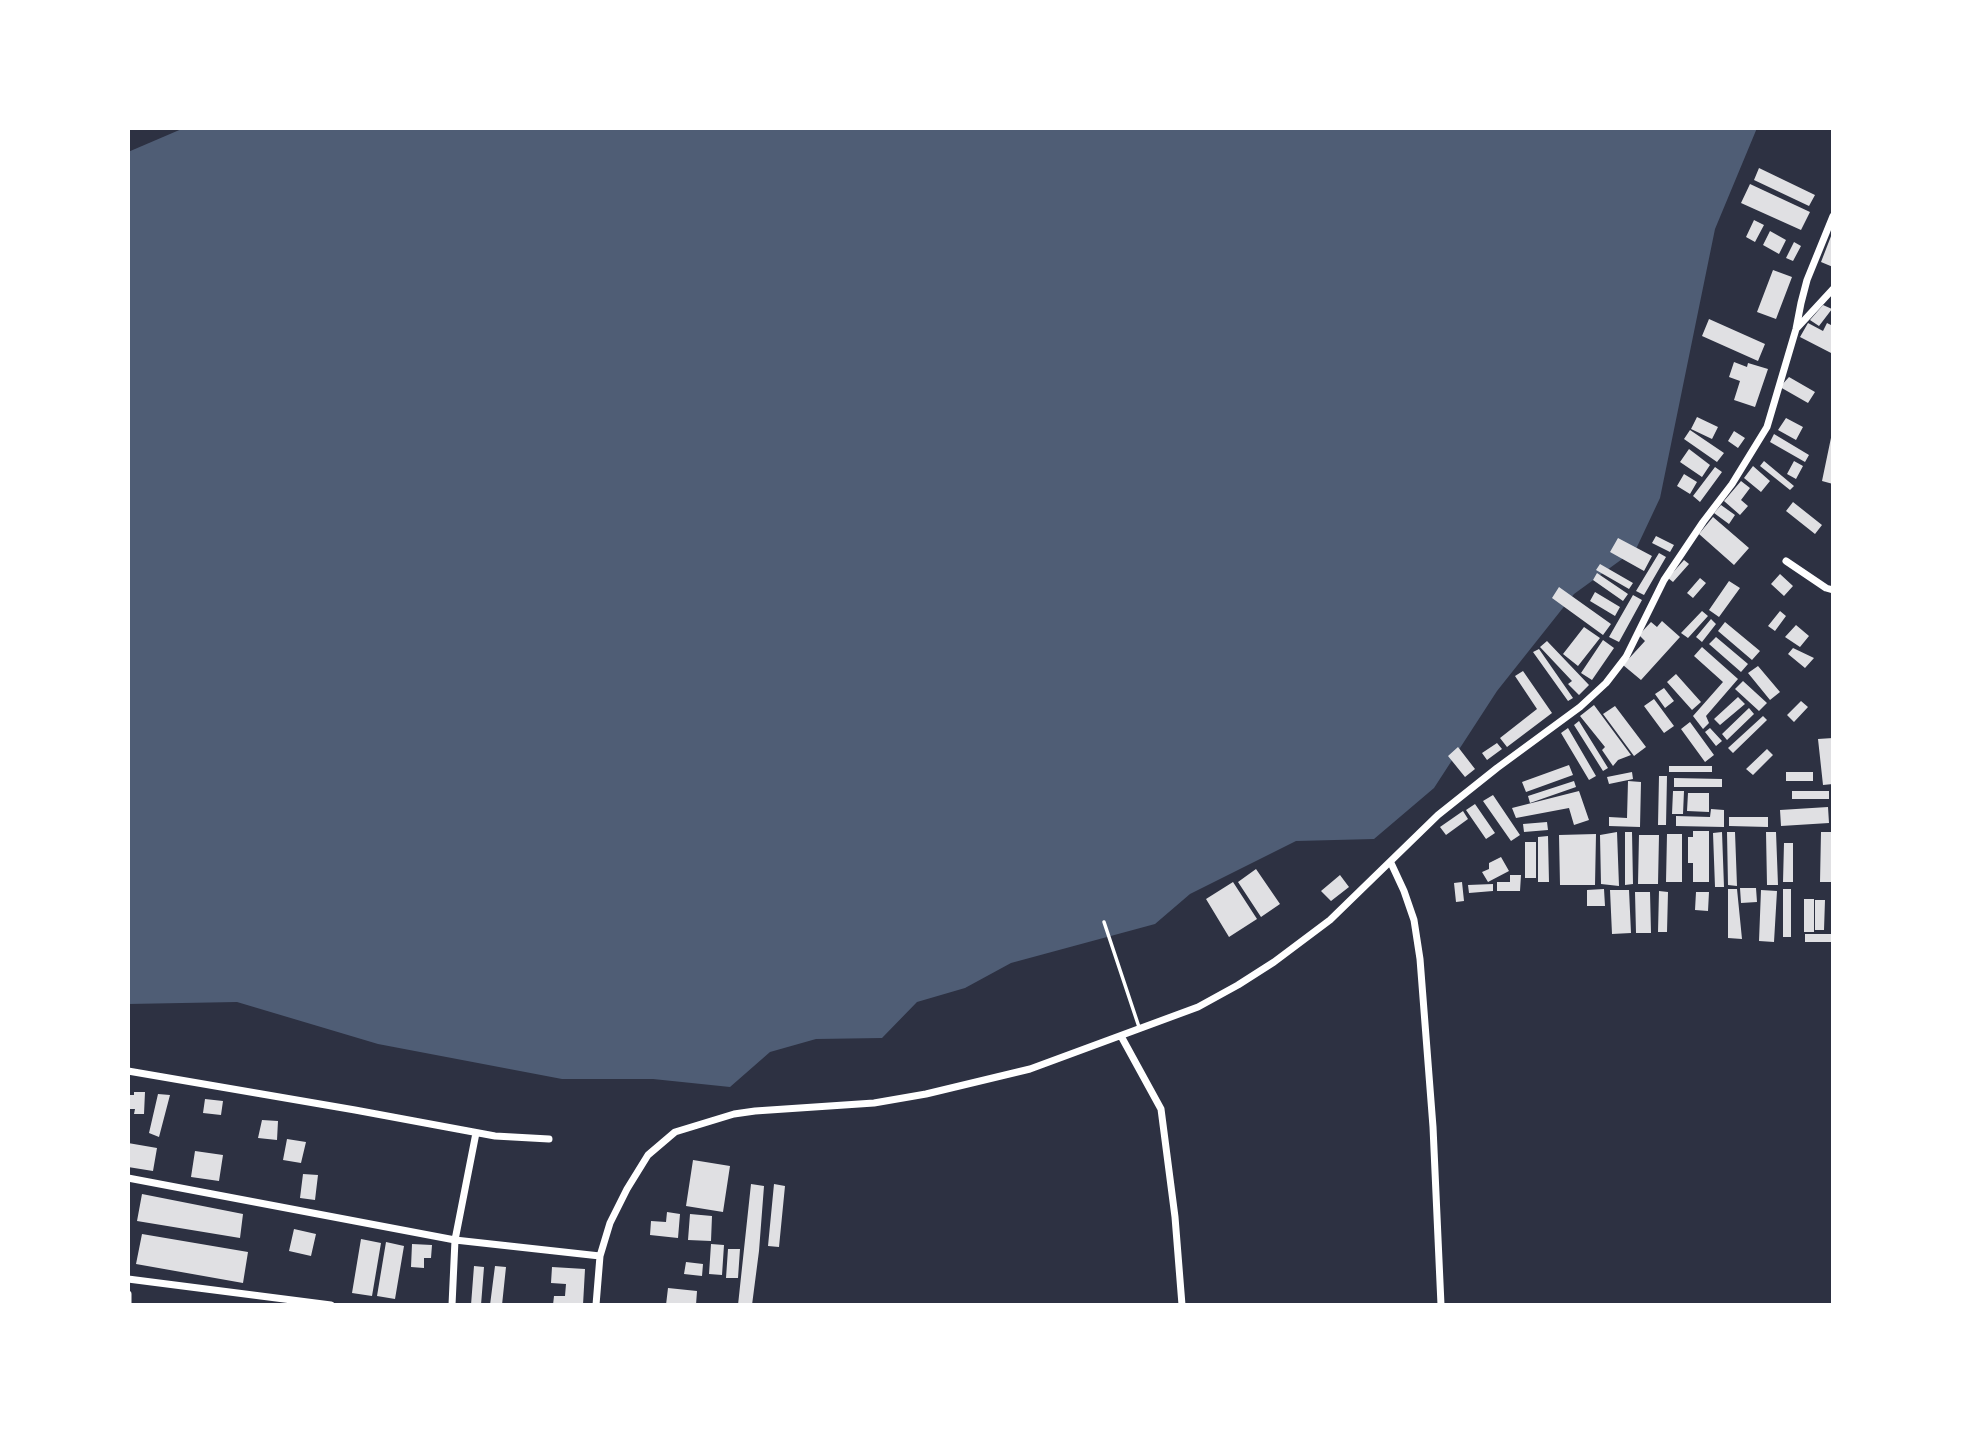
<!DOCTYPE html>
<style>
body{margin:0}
#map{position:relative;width:1961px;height:1433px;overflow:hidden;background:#2d3142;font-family:Lora,serif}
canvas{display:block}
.frame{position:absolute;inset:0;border:130px solid #fff;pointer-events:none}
</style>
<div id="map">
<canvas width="1961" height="1433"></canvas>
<div class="frame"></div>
</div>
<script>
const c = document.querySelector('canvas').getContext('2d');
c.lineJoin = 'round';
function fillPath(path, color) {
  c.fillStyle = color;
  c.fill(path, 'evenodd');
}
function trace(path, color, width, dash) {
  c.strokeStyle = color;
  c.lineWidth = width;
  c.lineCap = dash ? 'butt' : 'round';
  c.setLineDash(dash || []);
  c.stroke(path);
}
fillPath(new Path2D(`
 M184,128H1757L1715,229L1660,498L1636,549L1574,594L1497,691L1434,788L1374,839L1296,841L1190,894L1155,924L1011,963L965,988L917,1002L882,1038L816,1039L770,1052L730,1087L653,1079H562L378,1044L237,1002L128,1004V152Z`), '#4f5d75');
fillPath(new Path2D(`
 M1759,168L1815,195L1809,206L1754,180Z
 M1750,184L1810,212L1801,230L1741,203Z
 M1754,220L1764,225L1755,242L1746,237Z
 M1770,231L1786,240L1779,254L1763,245Z
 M1833,231V267L1821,262Z
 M1794,242L1801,246L1793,261L1786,258Z
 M1773,270L1792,277L1776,319L1757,312Z
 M1823,305L1832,309L1819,326L1810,320Z
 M1709,319L1765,344L1758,361L1702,336Z
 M1808,323L1823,331L1827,323L1833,326V354L1800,337Z
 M1734,362L1747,367L1748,363L1768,369L1755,407L1734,400L1740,381L1729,377Z
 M1789,377L1815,392L1808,403L1780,387Z
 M1697,417L1718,427L1712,439L1691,429Z
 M1786,418L1803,427L1796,440L1778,430Z
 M1690,430L1724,453L1717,462L1684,439Z
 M1734,431L1745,438L1738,448L1728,441Z
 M1832,433H1833V484L1822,481Z
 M1774,434L1809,455L1805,462L1770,442Z
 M1689,449L1710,465L1702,477L1680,462Z
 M1764,461L1794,486L1790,490L1760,466Z
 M1794,461L1803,466L1796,479L1787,474Z
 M1753,466L1770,481L1761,492L1744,478Z
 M1715,467L1722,472L1700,502L1693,496Z
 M1684,474L1697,482L1690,494L1677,486Z
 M1741,481L1750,488L1741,500L1748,506L1740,515L1724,501Z
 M1793,502L1822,525L1815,534L1786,511Z
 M1721,505L1735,515L1729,524L1714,513Z
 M1713,517L1749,548L1734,565L1699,534Z
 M1656,536L1674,545L1670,552L1652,543Z
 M1618,538L1652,556L1644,571L1610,552Z
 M1659,553L1666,557L1644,595L1636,591Z
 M1684,560L1689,564L1673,582L1668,578Z
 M1600,564L1633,583L1629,589L1596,570Z
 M1597,573L1628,594L1623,601L1593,580Z
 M1780,574L1793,586L1784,596L1771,584Z
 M1700,578L1706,583L1693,598L1687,593Z
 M1729,581L1740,588L1719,617L1709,610Z
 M1559,587L1611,624L1603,635L1552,598Z
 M1595,592L1620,607L1615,616L1590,601Z
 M1633,595L1642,600L1619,642L1609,637Z
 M1702,611L1708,616L1688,638L1681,633Z
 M1780,611L1786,616L1775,631L1768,626Z
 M1711,619L1716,624L1702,642L1696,637Z
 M1662,621L1680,637L1641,680L1623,665L1645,641L1639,635L1651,622L1657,627Z
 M1725,622L1760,651L1752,660L1718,631Z
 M1796,625L1809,636L1800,647L1785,637Z
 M1584,627L1600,638L1578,666L1563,654Z
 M1716,637L1748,664L1741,672L1709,644Z
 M1603,640L1614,648L1592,680L1581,673Z
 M1547,641L1589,685L1579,695L1568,684L1572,681L1540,647Z
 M1702,647L1738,679L1706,716L1709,723L1703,729L1693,716L1723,682L1694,656Z
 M1793,648L1814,658L1805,668L1788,654Z
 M1539,649L1573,698L1568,701L1533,652Z
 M1758,666L1780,692L1770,700L1748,673Z
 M1523,671L1552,713L1507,747L1500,738L1537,709L1515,676Z
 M1676,674L1701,702L1692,710L1667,682Z
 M1743,681L1767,703L1759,711L1735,689Z
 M1664,688L1674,701L1665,708L1655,694Z
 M1738,697L1745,704L1720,725L1714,719Z
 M1654,699L1674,726L1664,733L1644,706Z
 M1801,701L1808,707L1794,722L1787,715Z
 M1594,705L1631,755L1618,760L1613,766L1602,750L1605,747L1580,716Z
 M1615,706L1646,747L1634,756L1603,714Z
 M1749,708L1754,714L1727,740L1722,734Z
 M1763,716L1767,720L1733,753L1728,748Z
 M1579,721L1608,768L1603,771L1574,725Z
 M1690,722L1714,755L1705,762L1681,729Z
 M1568,728L1596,776L1589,780L1561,733Z
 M1710,728L1722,741L1716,746L1705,732Z
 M1833,738V784L1823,785L1818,739Z
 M1497,743L1502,749L1487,760L1482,753Z
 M1458,747L1475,769L1465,777L1448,756Z
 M1767,749L1773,755L1753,775L1746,769Z
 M1569,765L1573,775L1526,792L1522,782Z
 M1669,766H1712V772H1669Z
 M1632,772L1633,779L1609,784L1607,777Z
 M1786,772H1813V781H1786Z
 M1659,776H1667L1666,825H1658Z
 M1674,778L1722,779V787H1674Z
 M1574,781L1576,787L1530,803L1528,796Z
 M1628,781L1641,782L1640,827L1609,826V817L1627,818Z
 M1579,791L1589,820L1574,825L1569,808L1516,818L1512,808Z
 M1673,791H1684L1683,814H1672Z
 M1792,791H1829V799H1792Z
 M1688,793H1709V812L1687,811Z
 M1493,795L1520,835L1511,841L1483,801Z
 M1475,804L1495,833L1486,839L1466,810Z
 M1828,807L1829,823L1781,826L1780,810Z
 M1711,809L1724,810V827L1676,826V816L1710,817Z
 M1463,811L1468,819L1446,835L1440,827Z
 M1729,817H1768V827L1729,826Z
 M1547,822L1548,830L1524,832L1523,824Z
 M1693,831H1709V882H1693V863H1688V837H1693Z
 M1617,832L1619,886L1601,884L1600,835Z
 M1625,832H1632L1633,884L1625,885Z
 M1722,832L1724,887H1715L1713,833Z
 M1727,832H1735L1737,886L1728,885Z
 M1766,832H1776L1778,885H1767Z
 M1821,832H1833L1831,882H1820Z
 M1596,834L1595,885H1560L1559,835Z
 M1667,834H1682V882H1666Z
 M1639,835H1659L1658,884H1638Z
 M1548,836L1549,882H1538V837Z
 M1525,842H1536V878H1525Z
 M1784,843H1793V882H1783Z
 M1501,857L1509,871L1488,882L1482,872L1489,869V863Z
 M1256,869L1280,904L1261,917L1238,882Z
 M1340,875L1349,887L1331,901L1321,891Z
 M1510,875H1521L1520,891H1497V882H1510Z
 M1233,882L1257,919L1229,937L1206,899Z
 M1462,882L1464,901L1456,902L1454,883Z
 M1493,884V891L1469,893L1468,885Z
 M1740,888H1756L1757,902L1741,903Z
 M1604,889L1605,906H1587V890Z
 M1728,889H1737L1742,939L1728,938Z
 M1783,889H1791V937H1783Z
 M1610,890H1629L1631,933L1612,934Z
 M1761,890L1777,891L1774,942L1759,941Z
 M1659,891L1668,892L1667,932H1658Z
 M1635,892H1650L1651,933H1636Z
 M1696,892H1709L1708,911L1695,910Z
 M1804,899H1814V932H1804Z
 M1815,900H1825L1824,930H1815Z
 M1805,934H1833V942H1805Z
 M134,1092H145L144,1114H134L135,1109H128V1095H134Z
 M158,1094L170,1095L159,1137L149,1133Z
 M205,1099L223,1101L221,1115L203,1113Z
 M262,1120L278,1121L277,1140L258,1138Z
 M287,1139L306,1142L301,1163L283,1160Z
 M128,1143L157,1148L153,1171L128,1167Z
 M195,1151L223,1155L219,1181L191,1177Z
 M693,1160L730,1166L723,1212L686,1206Z
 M303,1174L318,1175L315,1200L300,1198Z
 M751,1184L764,1186L759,1251L752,1305H738Z
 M774,1184L785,1186L779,1247L768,1246Z
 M142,1194L243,1214L240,1238L137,1221Z
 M667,1212L680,1214L678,1238L650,1235L651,1221L666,1222Z
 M690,1214L712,1216L711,1241L688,1240Z
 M294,1229L316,1234L311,1256L289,1251Z
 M142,1234L248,1252L243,1283L136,1264Z
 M361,1239L381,1243L372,1296L352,1293Z
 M386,1242L404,1246L395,1299L377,1296Z
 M412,1244L432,1245L431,1258H424V1268L411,1267Z
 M711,1244L724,1245L722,1275L709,1274Z
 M728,1249H740L738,1278H726Z
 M686,1262L703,1264L702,1276L684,1274Z
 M474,1266L484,1267L481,1305H471Z
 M495,1266L506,1267L502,1305H490Z
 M552,1267L585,1269L583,1305H553L554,1296H565L566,1284L551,1283Z
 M668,1288L697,1291L696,1305H666Z`), '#e0e0e3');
trace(new Path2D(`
 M1104,922L1139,1027`), '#fff', 3.5);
trace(new Path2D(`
 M1797,328L1833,289
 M1786,561L1826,588L1833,590
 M1391,863L1404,891L1414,920L1420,959L1433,1127L1441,1305
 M1121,1036L1161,1109L1175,1217L1182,1305
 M128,1071L355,1110L495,1136L549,1139
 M128,1178L455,1240L600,1256
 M128,1279L331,1305
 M128,1294V1305
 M452,1305L455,1240L476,1133
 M596,1305L600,1256L610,1223L627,1189L648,1155L675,1132L734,1114L755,1111L874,1103L926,1094L1030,1069L1198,1007L1238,985L1274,962L1330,920L1438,815L1497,768L1580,707L1606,683L1626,657L1664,580L1703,522L1732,484L1767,427L1796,329L1801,303L1807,280L1833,216`), '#fff', 7);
</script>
